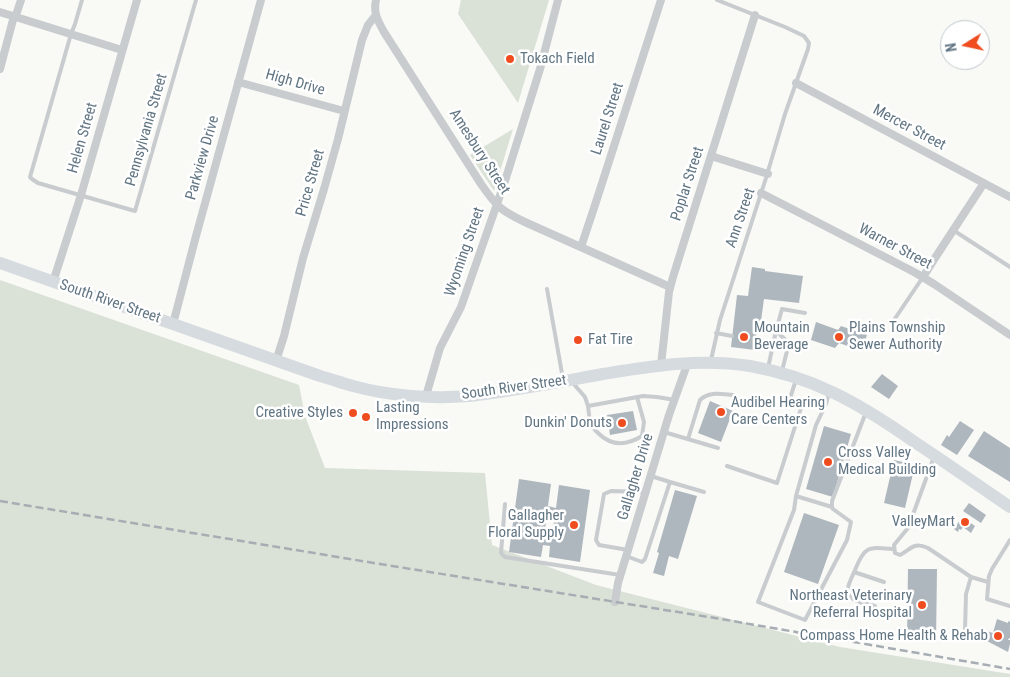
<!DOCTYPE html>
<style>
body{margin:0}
#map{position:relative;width:1010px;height:677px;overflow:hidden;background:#f9f9f6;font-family:"Roboto Condensed",sans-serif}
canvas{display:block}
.north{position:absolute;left:940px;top:20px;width:50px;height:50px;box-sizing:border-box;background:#fff;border:1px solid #c0c8cd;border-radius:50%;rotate:260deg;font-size:14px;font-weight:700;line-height:20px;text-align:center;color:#617583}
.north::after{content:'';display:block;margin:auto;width:18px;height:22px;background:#ef4c1f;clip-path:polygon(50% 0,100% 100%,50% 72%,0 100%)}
</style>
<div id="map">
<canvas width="1010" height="677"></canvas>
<div class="north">N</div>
</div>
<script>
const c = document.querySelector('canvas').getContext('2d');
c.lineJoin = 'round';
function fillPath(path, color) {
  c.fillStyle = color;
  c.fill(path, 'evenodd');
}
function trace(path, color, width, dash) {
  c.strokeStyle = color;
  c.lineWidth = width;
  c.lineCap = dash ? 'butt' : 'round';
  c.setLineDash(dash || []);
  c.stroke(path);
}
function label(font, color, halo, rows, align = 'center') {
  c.font = font + ' "Roboto Condensed",sans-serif';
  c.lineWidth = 5;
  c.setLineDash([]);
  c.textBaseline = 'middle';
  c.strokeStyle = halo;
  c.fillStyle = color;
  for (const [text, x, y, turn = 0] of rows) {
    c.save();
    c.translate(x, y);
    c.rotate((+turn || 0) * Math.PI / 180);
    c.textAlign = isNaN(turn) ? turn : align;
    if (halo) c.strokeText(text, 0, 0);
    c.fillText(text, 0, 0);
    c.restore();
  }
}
fillPath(new Path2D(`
 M461,0H549L518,103L458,14Z
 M513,129L494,191L470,155Z
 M0,280L299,385L305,416L325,468L485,473L492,545L596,585L840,647L1010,674V677H0Z`), '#dae1d6');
fillPath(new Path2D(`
 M752,267L765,269V271L803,276L799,303L764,299L761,321H758L755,350L731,347L737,295L748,296Z
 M816,322L838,330L841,326L867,335L862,351L839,343L835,348L811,340Z
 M882,374L898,386L889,399L871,387Z
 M710,401L733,411L721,442L698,433Z
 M633,411L637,430L610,435L607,415Z
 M960,421L974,430L957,455L941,445L947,435L949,437Z
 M824,426L851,434L833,497L806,489Z
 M984,431L1010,448V482L968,456Z
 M894,460L915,465L905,508L884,503Z
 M519,479L551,484L548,506L556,508L559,485L590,490L580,562L549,557L550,546L543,545L541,557L509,552ZM546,521L554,522L552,531L545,530Z
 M675,490L697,496L678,559L669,556L664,576L653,573L659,553L657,552Z
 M969,503L986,515L981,523L963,511Z
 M804,513L839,525L818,584L784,572Z
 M962,517L975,526L971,533L963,527L961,530L959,529L958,532L954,529Z
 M908,569H937L936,642L907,641Z
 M997,619L1008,623V621L1010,622V639L1009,638L1008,640H1010V644L1008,652L985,640L987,631L993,633Z`), '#aeb7bd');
trace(new Path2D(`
 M82,0L75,24L71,34L30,177L32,179L38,183L135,211L196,0
 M953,230L1010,267
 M547,289L563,379
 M894,320L923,277
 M776,331L782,309L805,313
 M716,333L732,336
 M756,340L773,343
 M711,360L720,320L766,178L785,114L808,49L809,43L804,36L785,27L717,0
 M768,368L776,331L789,343L782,371
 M572,382L585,397L588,406L643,396L657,397L675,400
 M829,393L826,404L816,425L796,496L794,510L758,602L805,620L847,540L851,522L833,509L832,507V501L866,412
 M588,406C589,413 589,420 592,426C593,428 596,431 598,433C611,446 626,446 642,436L644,422L637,397
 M664,432L718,448
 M688,439L700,400C709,391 721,394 733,395
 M934,457L908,528L894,545L895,553L900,555C912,548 914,542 928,548L971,577L966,594L965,630
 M727,466L777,483L801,408L792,403L791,395L796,380
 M670,482L704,492
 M796,496L832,507
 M505,504L501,553L505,557L620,575
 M1010,540L992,569L989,576L987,599L1010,606
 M628,550L599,545L596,540L604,494L611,491L646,492
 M626,556L642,562L645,559L670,482L651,476
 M854,572L884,582
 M971,577L988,582
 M875,606C864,603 853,603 847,592C848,584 852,577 855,570C865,545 869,547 894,549`), '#c8cccf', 4);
trace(new Path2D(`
 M376,0C373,13 378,21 384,32L481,184C497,207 501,211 527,223L670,287
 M0,12L122,50
 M0,69L14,16L16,15L21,0
 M238,82L344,111
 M796,83L1010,197
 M711,156L768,174
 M761,193L914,272L934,284L1010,335
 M581,247L595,205L661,0
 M923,277L935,258L984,183
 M53,282L81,195L137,0
 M173,324L196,236L261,0
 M276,361L284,336L303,258L324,189L338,139L362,40L368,25L376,15
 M661,365L669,292L673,277L755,15
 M426,396L440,348L461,307L505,181L540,69L558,0
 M615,602L618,583L669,415L688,362`), '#c8cccf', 8);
trace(new Path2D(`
 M0,263L320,376C331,379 342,383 353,386C389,396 432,399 469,396C514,391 559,382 603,374C653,366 699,358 750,366C778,371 807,380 832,392C862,406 889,424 916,443C948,464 979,486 1010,507`), '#d6dbdf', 12);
trace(new Path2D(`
 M0,501L380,564L715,618L1010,669`), '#a6adb3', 2.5, [8, 4]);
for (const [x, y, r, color] of [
 [510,59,5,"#ef4c1f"],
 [744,337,5,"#ef4c1f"],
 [839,337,5,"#ef4c1f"],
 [578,340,5,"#ef4c1f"],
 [721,412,5,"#ef4c1f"],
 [353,413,5,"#ef4c1f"],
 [366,417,5,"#ef4c1f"],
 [622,423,5,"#ef4c1f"],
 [828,462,5,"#ef4c1f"],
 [965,522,5,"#ef4c1f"],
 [574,525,5,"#ef4c1f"],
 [922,605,5,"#ef4c1f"],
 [998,636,5,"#ef4c1f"]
]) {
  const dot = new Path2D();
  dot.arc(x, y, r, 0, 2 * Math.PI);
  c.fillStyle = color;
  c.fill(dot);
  trace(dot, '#fff', 2);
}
label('15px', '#617583', '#fff', [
 ["Tokach Field",520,59],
 ["Mountain",754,328],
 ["Beverage",754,345],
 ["Plains Township",849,328],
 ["Sewer Authority",849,345],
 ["Fat Tire",588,340],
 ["Audibel Hearing",731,403],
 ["Care Centers",731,420],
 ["Lasting",376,408],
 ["Impressions",376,425],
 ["Creative Styles",343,413,"right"],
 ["Dunkin' Donuts",612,423,"right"],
 ["Cross Valley",838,453],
 ["Medical Building",838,470],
 ["Gallagher",564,516,"right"],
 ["Floral Supply",564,533,"right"],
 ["ValleyMart",955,522,"right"],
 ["Northeast Veterinary",912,596,"right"],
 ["Referral Hospital",912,613,"right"],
 ["Compass Home Health & Rehab",988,636,"right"]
], 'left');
label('15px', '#617583', '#fff', [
 ["High Drive",295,83,16],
 ["Laurel Street",608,119,-72],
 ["Mercer Street",909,128,28],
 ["Pennsylvania Street",147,130,-74],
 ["Helen Street",83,138,-74],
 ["Amesbury Street",479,152,57],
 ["Parkview Drive",203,158,-74],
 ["Price Street",311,183,-74],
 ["Poplar Street",688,184,-72],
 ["Ann Street",741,218,-71],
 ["Warner Street",895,247,28],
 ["Wyoming Street",465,252,-71],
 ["South River Street",110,302,19],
 ["South River Street",514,388,-8],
 ["Gallagher Drive",636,477,-73]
]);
</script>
